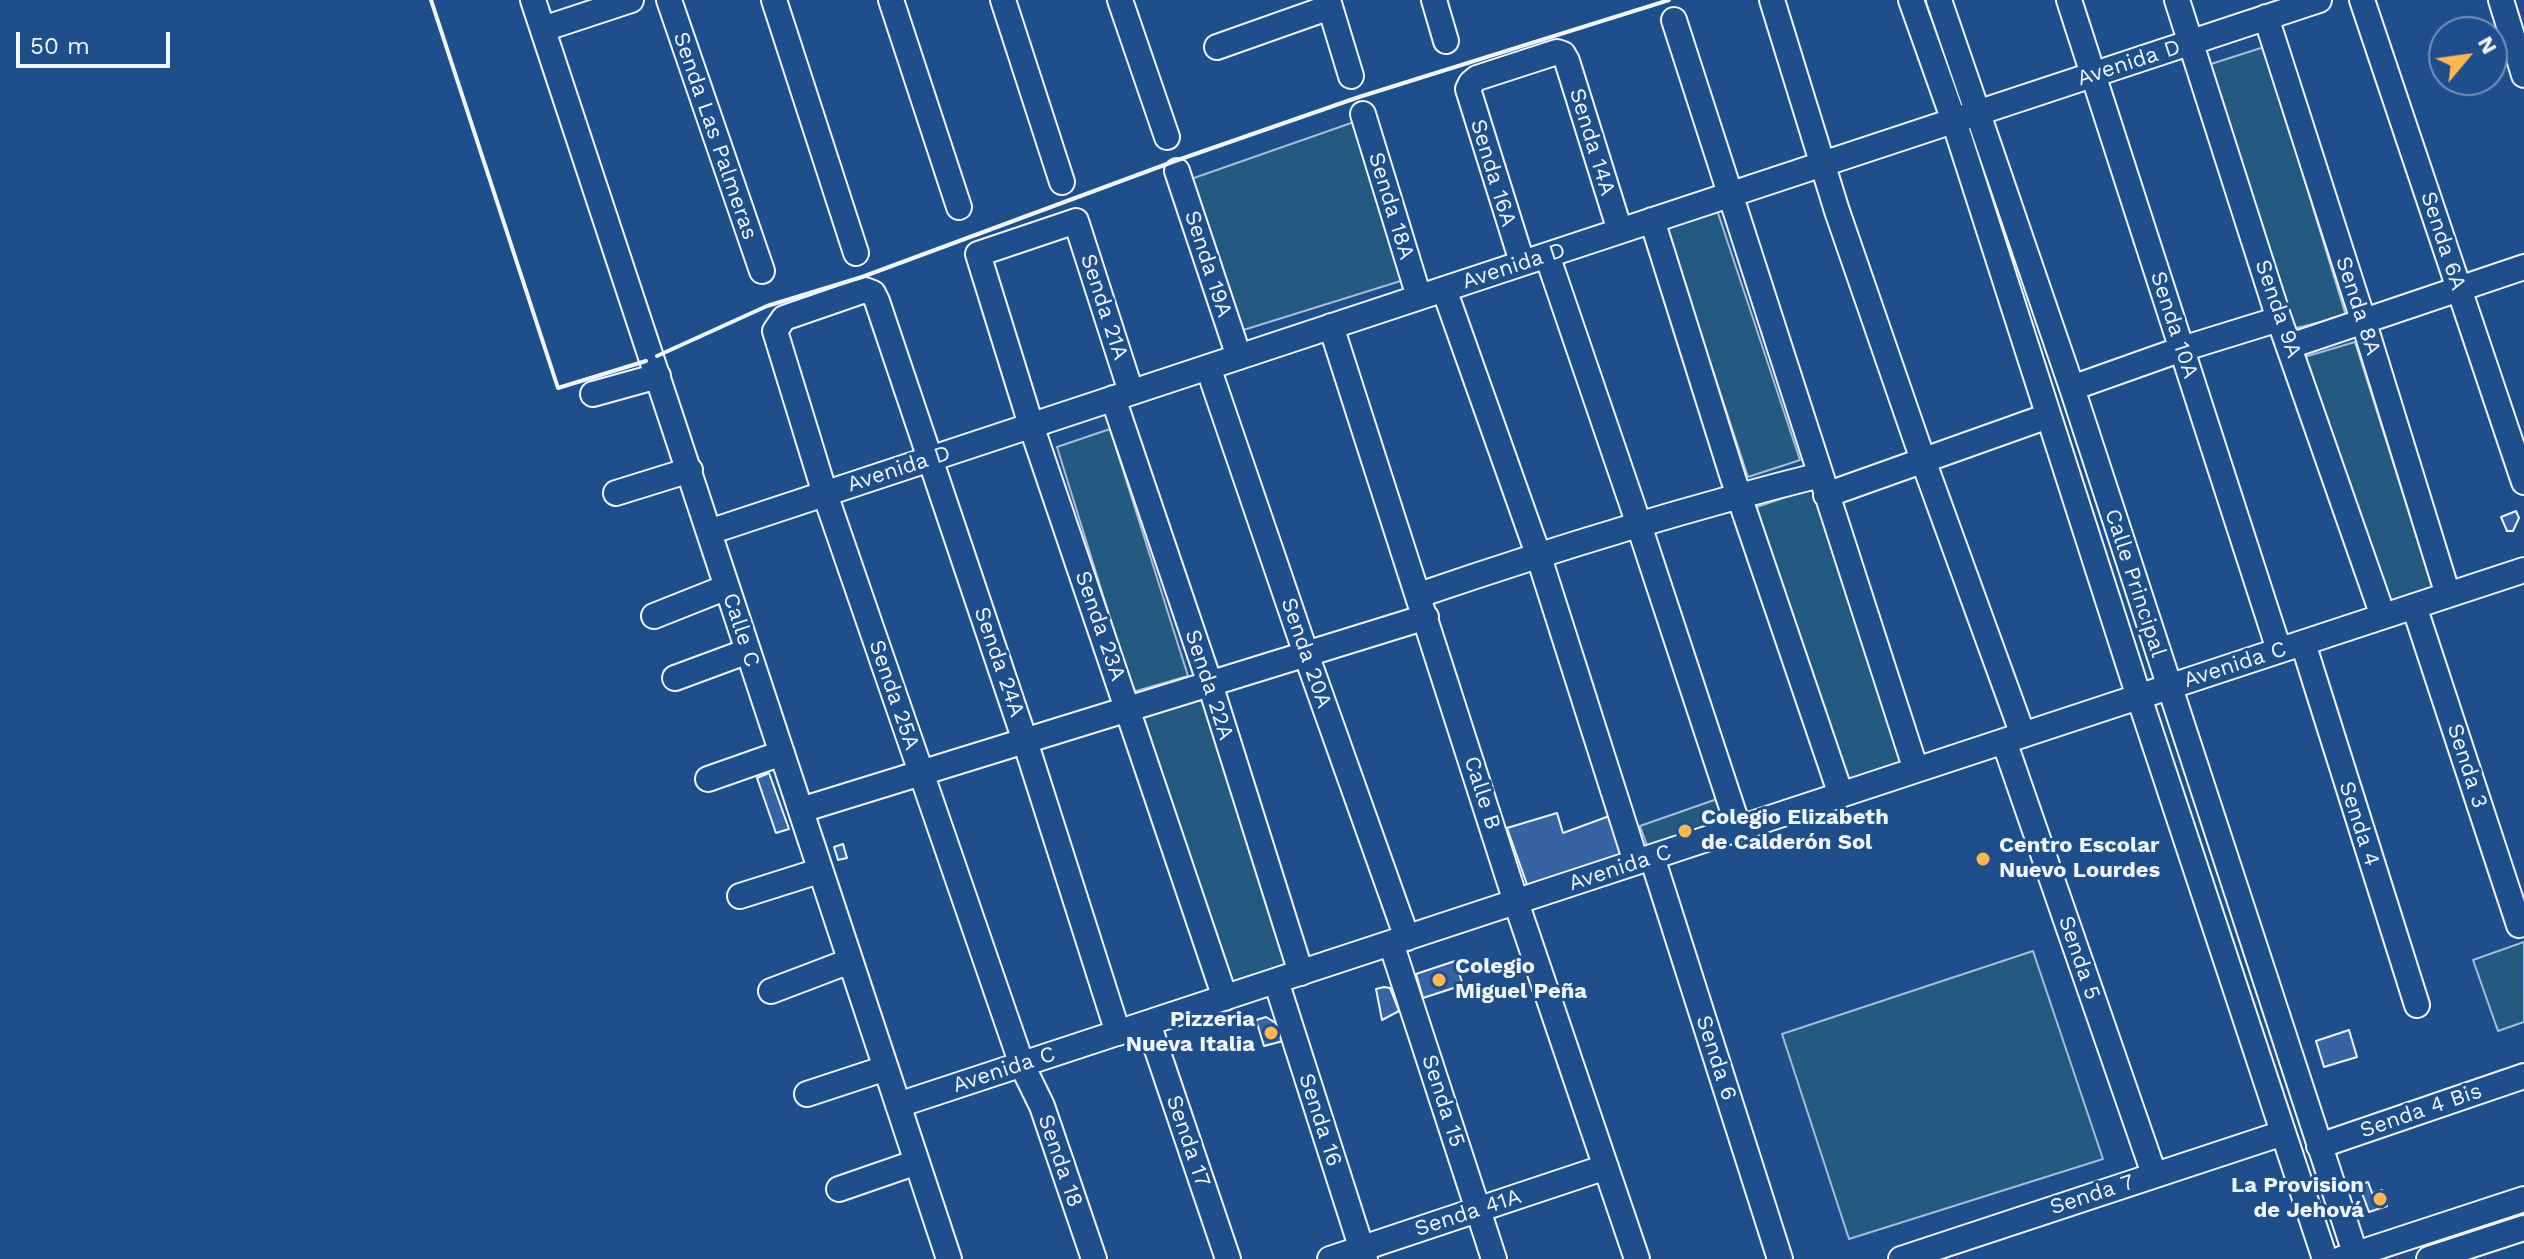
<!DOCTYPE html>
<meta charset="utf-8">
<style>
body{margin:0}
#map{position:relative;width:2524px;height:1259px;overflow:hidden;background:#1f4e8c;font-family:"Work Sans",sans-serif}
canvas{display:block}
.north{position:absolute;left:2428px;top:16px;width:80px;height:80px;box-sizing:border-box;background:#1f4e8c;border:2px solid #7391ba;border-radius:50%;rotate:61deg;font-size:22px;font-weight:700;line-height:32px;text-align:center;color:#f2f6ff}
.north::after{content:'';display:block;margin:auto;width:28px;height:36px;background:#ffb74d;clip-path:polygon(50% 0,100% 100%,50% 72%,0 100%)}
.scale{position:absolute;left:16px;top:32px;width:154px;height:36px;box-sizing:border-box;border:4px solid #f2f6ff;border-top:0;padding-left:10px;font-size:24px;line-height:28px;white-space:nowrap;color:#f2f6ff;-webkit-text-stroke:6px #1f4e8c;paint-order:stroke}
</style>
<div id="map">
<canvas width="2524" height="1259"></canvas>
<div class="north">N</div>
<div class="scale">50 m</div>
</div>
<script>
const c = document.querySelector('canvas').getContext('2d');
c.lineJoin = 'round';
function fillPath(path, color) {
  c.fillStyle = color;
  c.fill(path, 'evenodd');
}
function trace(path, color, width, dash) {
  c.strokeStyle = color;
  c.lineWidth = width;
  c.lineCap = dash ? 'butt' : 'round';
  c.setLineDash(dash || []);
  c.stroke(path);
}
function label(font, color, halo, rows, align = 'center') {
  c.font = font + ' "Work Sans",sans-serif';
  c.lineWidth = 6;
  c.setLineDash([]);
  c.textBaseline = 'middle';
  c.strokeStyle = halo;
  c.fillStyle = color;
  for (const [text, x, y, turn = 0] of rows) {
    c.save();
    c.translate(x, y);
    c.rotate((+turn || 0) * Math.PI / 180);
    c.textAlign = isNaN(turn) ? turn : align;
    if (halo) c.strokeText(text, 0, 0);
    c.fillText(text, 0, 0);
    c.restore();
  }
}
const green = new Path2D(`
 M2264,47L2346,316L2292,329L2211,64Z
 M1354,122L1407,279L1237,332L1191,179Z
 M1716,207L1800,460L1748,477L1664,223Z
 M2355,342L2435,595L2394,614L2301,358Z
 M1110,429L1188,676L1133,692L1057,447Z
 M1815,487L1908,766L1845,786L1751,509Z
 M1204,698L1287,967L1228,985L1141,717Z
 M1717,799L1730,836L1652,859L1640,826Z
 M2524,942V1022L2498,1031L2473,960Z
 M2033,951L2103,1159L1849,1239L1782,1034Z`);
fillPath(green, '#245a82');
trace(green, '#a8bbd7', 2);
const building = new Path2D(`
 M2516,511L2519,518L2513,531H2507L2501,517Z
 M769,773L789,829L776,833L757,778Z
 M1557,813L1563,833L1612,815L1627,863L1530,893L1507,828Z
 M843,844L847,858L838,860L834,847Z
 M1455,961L1463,985L1423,998L1416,974Z
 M1384,987L1390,988L1399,1011L1382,1020L1376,989Z
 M1266,1017L1279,1025L1283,1041L1264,1046L1256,1020Z
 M2349,1030L2357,1057L2324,1067L2316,1041Z
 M2368,1182L2378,1209L2369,1212L2359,1185Z
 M2382,1190L2387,1206L2378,1209L2373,1193Z`);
fillPath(building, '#3563a3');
trace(building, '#f2f6ff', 2);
const minor = new Path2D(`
 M533,0L949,1259
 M669,0L762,271
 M774,0L856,253
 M891,0L959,207
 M1003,0L1062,182
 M1120,0L1167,137
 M1328,0L1351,76
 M1434,0L1446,41
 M1772,0L1837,211L1923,460L2023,735
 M1911,0L1954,121L2139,697L2325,1259
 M1939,0L2072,388L2357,1259
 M2069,0L2279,650
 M2177,0L2279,319L2383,616
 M2362,0L2524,482
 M2501,0L2524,75
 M2266,17L2364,323L2448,595
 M1674,20L1916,770
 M543,29L631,0
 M1217,47L1330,7
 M1363,114L1419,297
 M1177,171L1239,357
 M1652,220L1733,478L1841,795
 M1547,255L1632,504L1739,829
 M1522,262L1468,89L1471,83L1477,78L1557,52L1563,54L1567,61L1620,231
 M1444,289L1538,554L1636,862
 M1331,326L1516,902L1637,1259
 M2290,346L2524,267
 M1208,367L1306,654L1407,938
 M2072,388L2182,349L2279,319
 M1131,392L1076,221L978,254L1031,425L1225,998
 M593,394L658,376
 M1113,398L1210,684L1301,973
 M616,493L690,470
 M1826,495L2048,416
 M709,532L2319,0
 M1419,595C1551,550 1684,509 1820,475
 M2414,606L2519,925
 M654,616L727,587
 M2303,643L2417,1005
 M675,678L748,651
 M2004,741L2154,1174
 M708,779L782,753
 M801,810L1426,617
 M1652,857L1780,1259
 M740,896L819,871
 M1391,943L1494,1259
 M1276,981L1365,1259
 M771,991L850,961
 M1148,1023L1228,1259
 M807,1094L886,1068
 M898,1105L2524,570
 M2319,1146L2524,1076
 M839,1189L917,1162
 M1094,1259L1042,1106L1022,1065L825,494L775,331L784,318L865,290L873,293L877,301L1025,741L1118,1033
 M1330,1259L1606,1167
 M1901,1259L2283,1133
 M2341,1259L2524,1199
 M2429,1259L2524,1228`);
trace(minor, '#f2f6ff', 28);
trace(minor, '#1f4e8c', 24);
trace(new Path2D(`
 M431,0L558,388L646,361
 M657,356L767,306L862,277L1175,161L1359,97L1669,0`), '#f2f6ff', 4);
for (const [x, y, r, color] of [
 [1685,831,8,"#ffb74d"],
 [1983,859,8,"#ffb74d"],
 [1439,980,8,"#ffb74d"],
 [1271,1033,8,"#ffb74d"],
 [2380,1199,8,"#ffb74d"]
]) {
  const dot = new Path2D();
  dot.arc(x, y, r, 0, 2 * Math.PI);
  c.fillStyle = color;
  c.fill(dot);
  trace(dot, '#1f4e8c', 3);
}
label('22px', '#f2f6ff', '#1f4e8c', [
 ["Avenida D",2129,63,-18],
 ["Senda Las Palmeras",715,136,71],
 ["Senda 14A",1592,142,73],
 ["Senda 16A",1493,173,73],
 ["Senda 18A",1391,206,73],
 ["Senda 6A",2443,241,72],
 ["Senda 19A",1208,264,72],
 ["Avenida D",1514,266,-18],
 ["Senda 8A",2358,306,72],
 ["Senda 21A",1104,307,72],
 ["Senda 9A",2278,309,71],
 ["Senda 10A",2174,325,72],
 ["Avenida D",899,469,-18],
 ["Calle Principal",2135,583,72],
 ["Senda 23A",1100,626,71],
 ["Calle C",741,630,72],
 ["Senda 20A",1306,653,71],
 ["Senda 24A",999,662,71],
 ["Avenida C",2235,665,-18],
 ["Senda 22A",1209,685,72],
 ["Senda 25A",894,695,71],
 ["Senda 3",2467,766,72],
 ["Calle B",1482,793,72],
 ["Senda 4",2359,824,72],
 ["Avenida C",1620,868,-18],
 ["Senda 5",2079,958,71],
 ["Senda 6",1716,1058,72],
 ["Avenida C",1004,1070,-18],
 ["Senda 15",1443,1101,72],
 ["Senda 4 Bis",2421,1111,-19],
 ["Senda 16",1320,1120,72],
 ["Senda 17",1188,1141,71],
 ["Senda 18",1060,1161,71],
 ["Senda 7",2092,1195,-18],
 ["Senda 41A",1468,1213,-18]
]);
label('bold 22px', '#f2f6ff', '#1f4e8c', [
 ["Colegio Elizabeth",1701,818],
 ["de Calderón Sol",1701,843],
 ["Centro Escolar",1999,846],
 ["Nuevo Lourdes",1999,871],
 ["Colegio",1455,967],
 ["Miguel Peña",1455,992],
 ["Pizzeria",1255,1020,"right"],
 ["Nueva Italia",1255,1045,"right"],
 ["La Provision",2364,1186,"right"],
 ["de Jehová",2364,1211,"right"]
], 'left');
</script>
